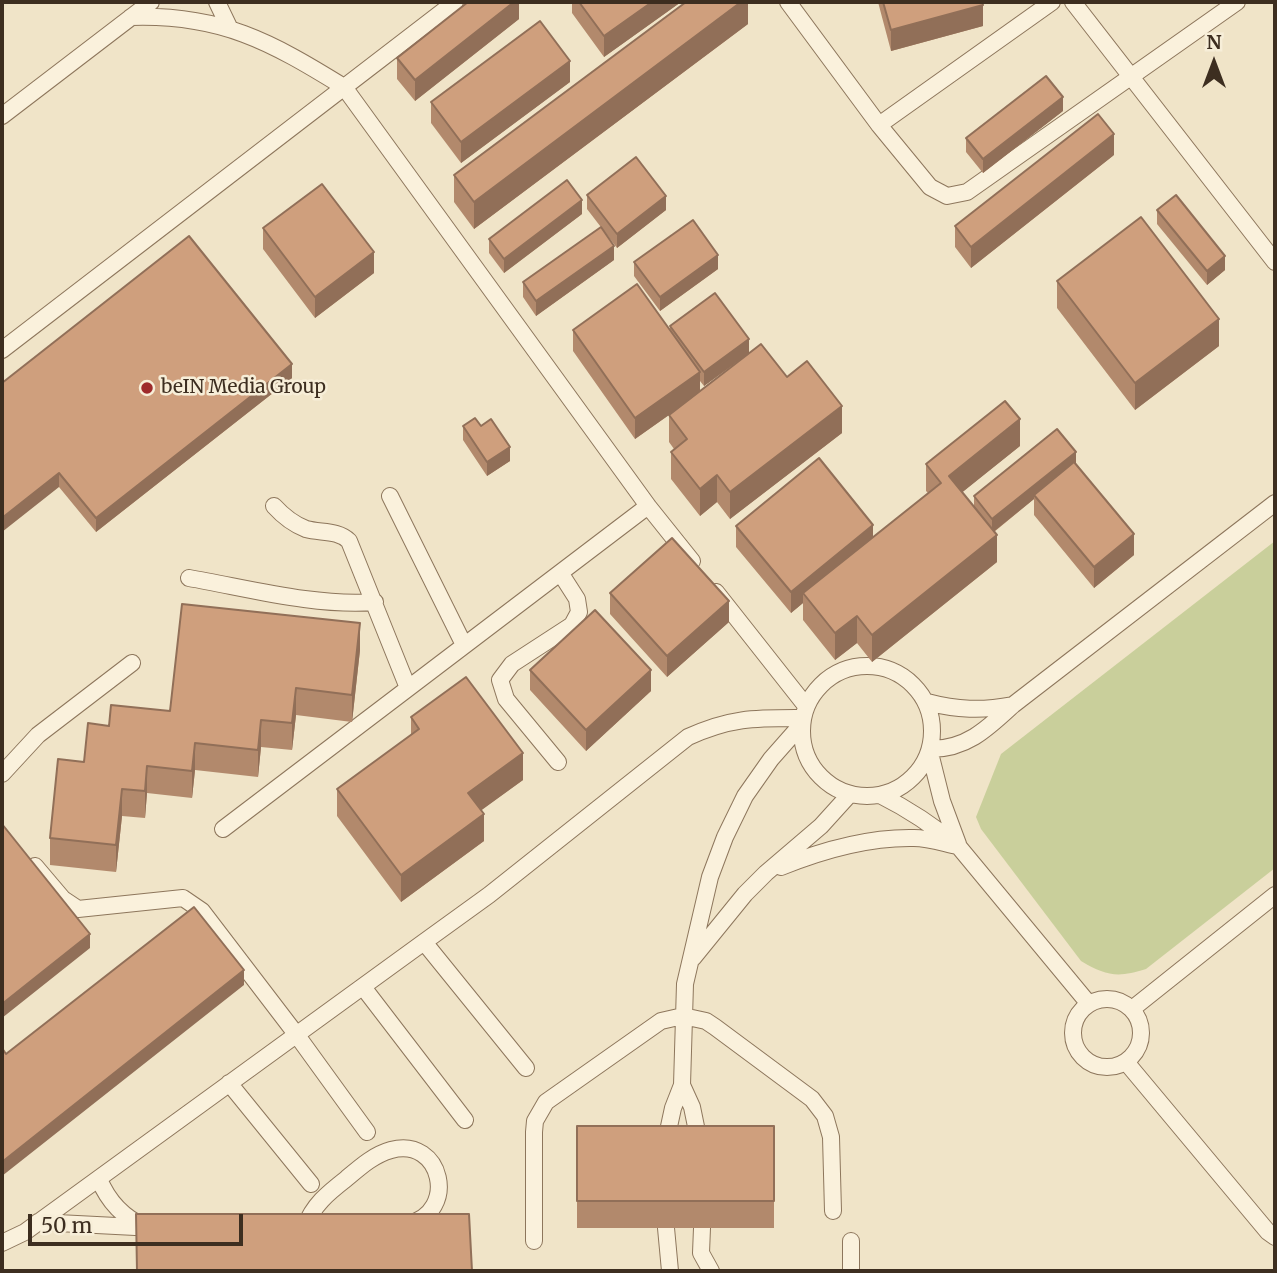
<!DOCTYPE html>
<style>
body{margin:0}
#map{position:relative;width:1277px;height:1273px;overflow:hidden;background:#f0e4c8;font-family:Merriweather,serif}
canvas{display:block}
.frame{position:absolute;inset:0;border:4px solid #3d2e20;pointer-events:none}
.north{position:absolute;left:1179px;top:28px;width:70px;height:70px;-webkit-text-stroke:5px #f7eed8;paint-order:stroke;rotate:0deg;font-size:19px;font-weight:700;line-height:28px;text-align:center;color:#3d2e20}
.north::after{content:'';display:block;margin:auto;width:24px;height:32px;background:#3d2e20;clip-path:polygon(50% 0,100% 100%,50% 72%,0 100%)}
.scale{position:absolute;left:28px;top:1214px;width:215px;height:32px;box-sizing:border-box;border:4px solid #3d2e20;border-top:0;padding-left:9px;font-size:21px;line-height:24px;white-space:nowrap;color:#3d2e20;-webkit-text-stroke:5px #f7eed8;paint-order:stroke}
</style>
<div id="map">
<canvas width="1277" height="1273"></canvas>
<div class="frame"></div>
<div class="north">N</div>
<div class="scale">50 m</div>
</div>
<script>
const c = document.querySelector('canvas').getContext('2d');
c.lineJoin = 'round';
function fillPath(path, color) {
  c.fillStyle = color;
  c.fill(path, 'evenodd');
}
function trace(path, color, width, dash) {
  c.strokeStyle = color;
  c.lineWidth = width;
  c.lineCap = dash ? 'butt' : 'round';
  c.setLineDash(dash || []);
  c.stroke(path);
}
function label(font, color, halo, rows, align = 'center') {
  c.font = font + ' Merriweather,serif';
  c.lineWidth = 5;
  c.setLineDash([]);
  c.textBaseline = 'middle';
  c.strokeStyle = halo;
  c.fillStyle = color;
  for (const [text, x, y, turn = 0] of rows) {
    c.save();
    c.translate(x, y);
    c.rotate((+turn || 0) * Math.PI / 180);
    c.textAlign = isNaN(turn) ? turn : align;
    if (halo) c.strokeText(text, 0, 0);
    c.fillText(text, 0, 0);
    c.restore();
  }
}
fillPath(new Path2D(`
 M1275,541V868L1146,969C1118,978 1106,976 1081,961L981,829L976,817L1001,754Z`), '#c9cf9b');
const service = new Path2D(`
 M217,2L229,27
 M788,2L879,125L930,187L947,196L967,192L1237,2
 M1073,2L1275,262
 M131,17C221,14 271,42 344,87L648,506L692,561
 M2,116L151,2
 M879,125L1052,2
 M2,350L455,2
 M390,496L464,645
 M274,506C284,517 293,524 306,529C321,533 338,530 349,541L408,688
 M189,578C247,588 317,607 375,602
 M716,592L806,706
 M802 731a65 65 0 1 1 130 0a65 65 0 1 1-130 0Z
 M927,702C957,710 982,711 1013,705
 M931,749C967,749 988,728 1013,705L1275,503
 M930,753L942,801L958,844
 M558,762L506,699L500,680L512,664L572,625L579,612L577,599L561,574
 M2,774L38,735L132,663
 M880,795C910,810 934,826 959,847L1089,1004
 M223,829L648,506
 M35,866L63,899L78,909L183,898L202,911L296,1034L367,1132
 M781,867C823,850 868,837 914,838C928,838 943,843 957,846
 M424,942L526,1068
 M693,958L745,894L766,873L821,826L850,794
 M363,987L465,1120
 M1073 1033a34 34 0 1 1 68 0a34 34 0 1 1-68 0Z
 M1132,1009L1275,895
 M1126,1062L1268,1232L1275,1237
 M229,1083L311,1184
 M682,1085L692,1107L700,1146
 M665,1145L673,1108L682,1085L685,984L710,877L725,837L745,796L771,759L801,725
 M99,1179C108,1201 122,1217 145,1227
 M38,1222L155,1228
 M305,1227C313,1205 328,1193 346,1179C359,1168 373,1155 391,1150C442,1136 459,1212 408,1224
 M666,1228L670,1271
 M702,1228L701,1253L711,1271
 M534,1241V1132L535,1121L546,1102L661,1021L683,1016L706,1021L715,1027L812,1099L825,1116L831,1137L833,1211
 M851,1241V1271
 M2,1243L25,1232L424,942L489,895L688,737C732,717 756,718 803,718`);
trace(service, '#8d765c', 18);
trace(service, '#faf1dc', 16);
fillPath(new Path2D(`
 M519,2V19L415,101L397,79V58Z
 M572,2H681L604,57L572,13Z
 M748,2V24L474,229L454,202V175Z
 M878,2H982L983,26L891,51Z
 M570,82L461,163L431,123V102Z
 M1063,111L983,173L966,152V138Z
 M1114,155L971,268L955,247V226Z
 M587,195L666,210L617,248L587,209Z
 M1157,210L1225,270L1207,285L1157,224Z
 M582,214L504,273L489,253V239Z
 M263,228L374,273L315,318L263,249Z
 M614,260L536,316L523,297V282Z
 M634,262L718,269L660,311L634,276Z
 M1057,281L1219,346L1135,410L1057,308Z
 M670,326L749,353L787,377L842,433L730,519L717,502L700,516L671,479V452L674,449L669,442V415L635,439L573,351V330H670ZM747,355L700,391V381L704,386Z
 M292,378L96,532L59,487L2,383Z
 M463,426H481L510,461L487,476L463,440Z
 M1020,446L962,492L974,507V496L1076,465L1134,555L1094,588L1034,515V499L994,532L997,562L872,662L857,643L835,660L803,620V603L791,613L736,547V526L873,537L928,493L926,491V464Z
 M610,593L729,622L667,677L610,614Z
 M360,650L352,722L296,715L292,750L261,747L258,777L195,770L192,798L147,793L145,818L122,816L116,872L50,865V838L84,762L170,711Z
 M530,670L651,691L586,751L530,690Z
 M411,717L523,780L481,810L484,841L401,902L337,816V789L411,735Z
 M577,1126H774V1228H577Z`), '#b2896c');
fillPath(new Path2D(`
 M514,2H519V19L415,101V80Z
 M652,2H681L604,57V36Z
 M741,2H748V24L474,229V202Z
 M983,5V26L891,51V30Z
 M570,61V82L461,163V142Z
 M1063,97V111L983,173V159Z
 M1114,134V155L971,268V247Z
 M666,196V210L617,248V234Z
 M582,200V214L504,273V259Z
 M614,246V260L536,316V301Z
 M374,252V273L315,318V297Z
 M718,255V269L660,311V297Z
 M1225,256V270L1207,285V271Z
 M1219,319V346L1135,410V383Z
 M749,339V353L704,386V372Z
 M292,364V378L96,532V518Z
 M700,372V393L635,439V418Z
 M842,406V433L730,519V492Z
 M1020,419V446L949,503V476Z
 M510,447V461L487,476V462Z
 M1076,452V466L1034,495V499L992,533V519Z
 M59,473V487L2,532V518Z
 M717,475V502L700,516V489Z
 M873,525V546L803,593V603L791,613V592Z
 M1134,534V555L1094,588V567Z
 M997,535V562L872,662V635Z
 M729,601V622L667,677V656Z
 M857,616V643L835,660V633Z
 M360,623V650L352,722V695Z
 M651,670V691L586,751V730Z
 M296,688V715L292,750V723Z
 M261,720V747L258,777V750Z
 M195,743V770L192,798V771Z
 M523,753V780L468,820V793Z
 M147,766V793L145,818V791Z
 M122,789V816L116,872V845Z
 M484,814V841L401,902V875Z
 M90,934V948L2,1018V1004Z
 M244,970V985L2,1176V1162Z`), '#916f58');
const building = new Path2D(`
 M468,2H514L415,80L397,58Z
 M579,2H652L604,36Z
 M686,2H741L474,202L454,175Z
 M883,2H982L983,5L891,30Z
 M540,21L570,61L461,142L431,102Z
 M1046,76L1063,97L983,159L966,138Z
 M1098,114L1114,134L971,247L955,226Z
 M636,157L666,196L617,234L587,195Z
 M567,180L582,200L504,259L489,239Z
 M322,184L374,252L315,297L263,228Z
 M1176,195L1225,256L1207,271L1157,210Z
 M1141,217L1219,319L1135,383L1057,281Z
 M693,220L718,255L660,297L634,262Z
 M601,227L614,246L536,301L523,282Z
 M189,236L292,364L96,518L59,473L2,518V383Z
 M637,284L700,372L635,418L573,330Z
 M715,293L749,339L704,372L670,326Z
 M761,344L787,377L807,361L842,406L730,492L717,475L700,489L671,452L687,439L669,415Z
 M1005,401L1020,419L949,476L997,535L872,635L857,616L835,633L803,593L941,483L926,464Z
 M475,418L481,426L491,419L510,447L487,462L463,426Z
 M1057,429L1076,452L992,519L974,496Z
 M819,458L873,525L791,592L736,526Z
 M1074,462L1134,534L1094,567L1034,495Z
 M672,538L729,601L667,656L610,593Z
 M182,604L360,623L352,695L296,688L292,723L261,720L258,750L195,743L192,771L147,766L145,791L122,789L116,845L50,838L58,759L84,762L88,723L109,726L111,705L170,711Z
 M595,610L651,670L586,730L530,670Z
 M466,677L523,753L468,793L484,814L401,875L337,789L419,729L411,717Z
 M2,824L90,934L2,1004Z
 M194,907L244,970L2,1162V1048L6,1054Z
 M577,1126H774V1201H577Z
 M136,1214H469L472,1271H137Z`);
fillPath(building, '#cf9f7d');
trace(building, '#916f58', 2);
for (const [x, y, r, color] of [
 [147,388,7,"#9e2a2b"]
]) {
  const dot = new Path2D();
  dot.arc(x, y, r, 0, 2 * Math.PI);
  c.fillStyle = color;
  c.fill(dot);
  trace(dot, '#f7eed8', 2.5);
}
label('19px', '#3d2e20', '#f7eed8', [
 ["beIN Media Group",161,388]
], 'left');
</script>
